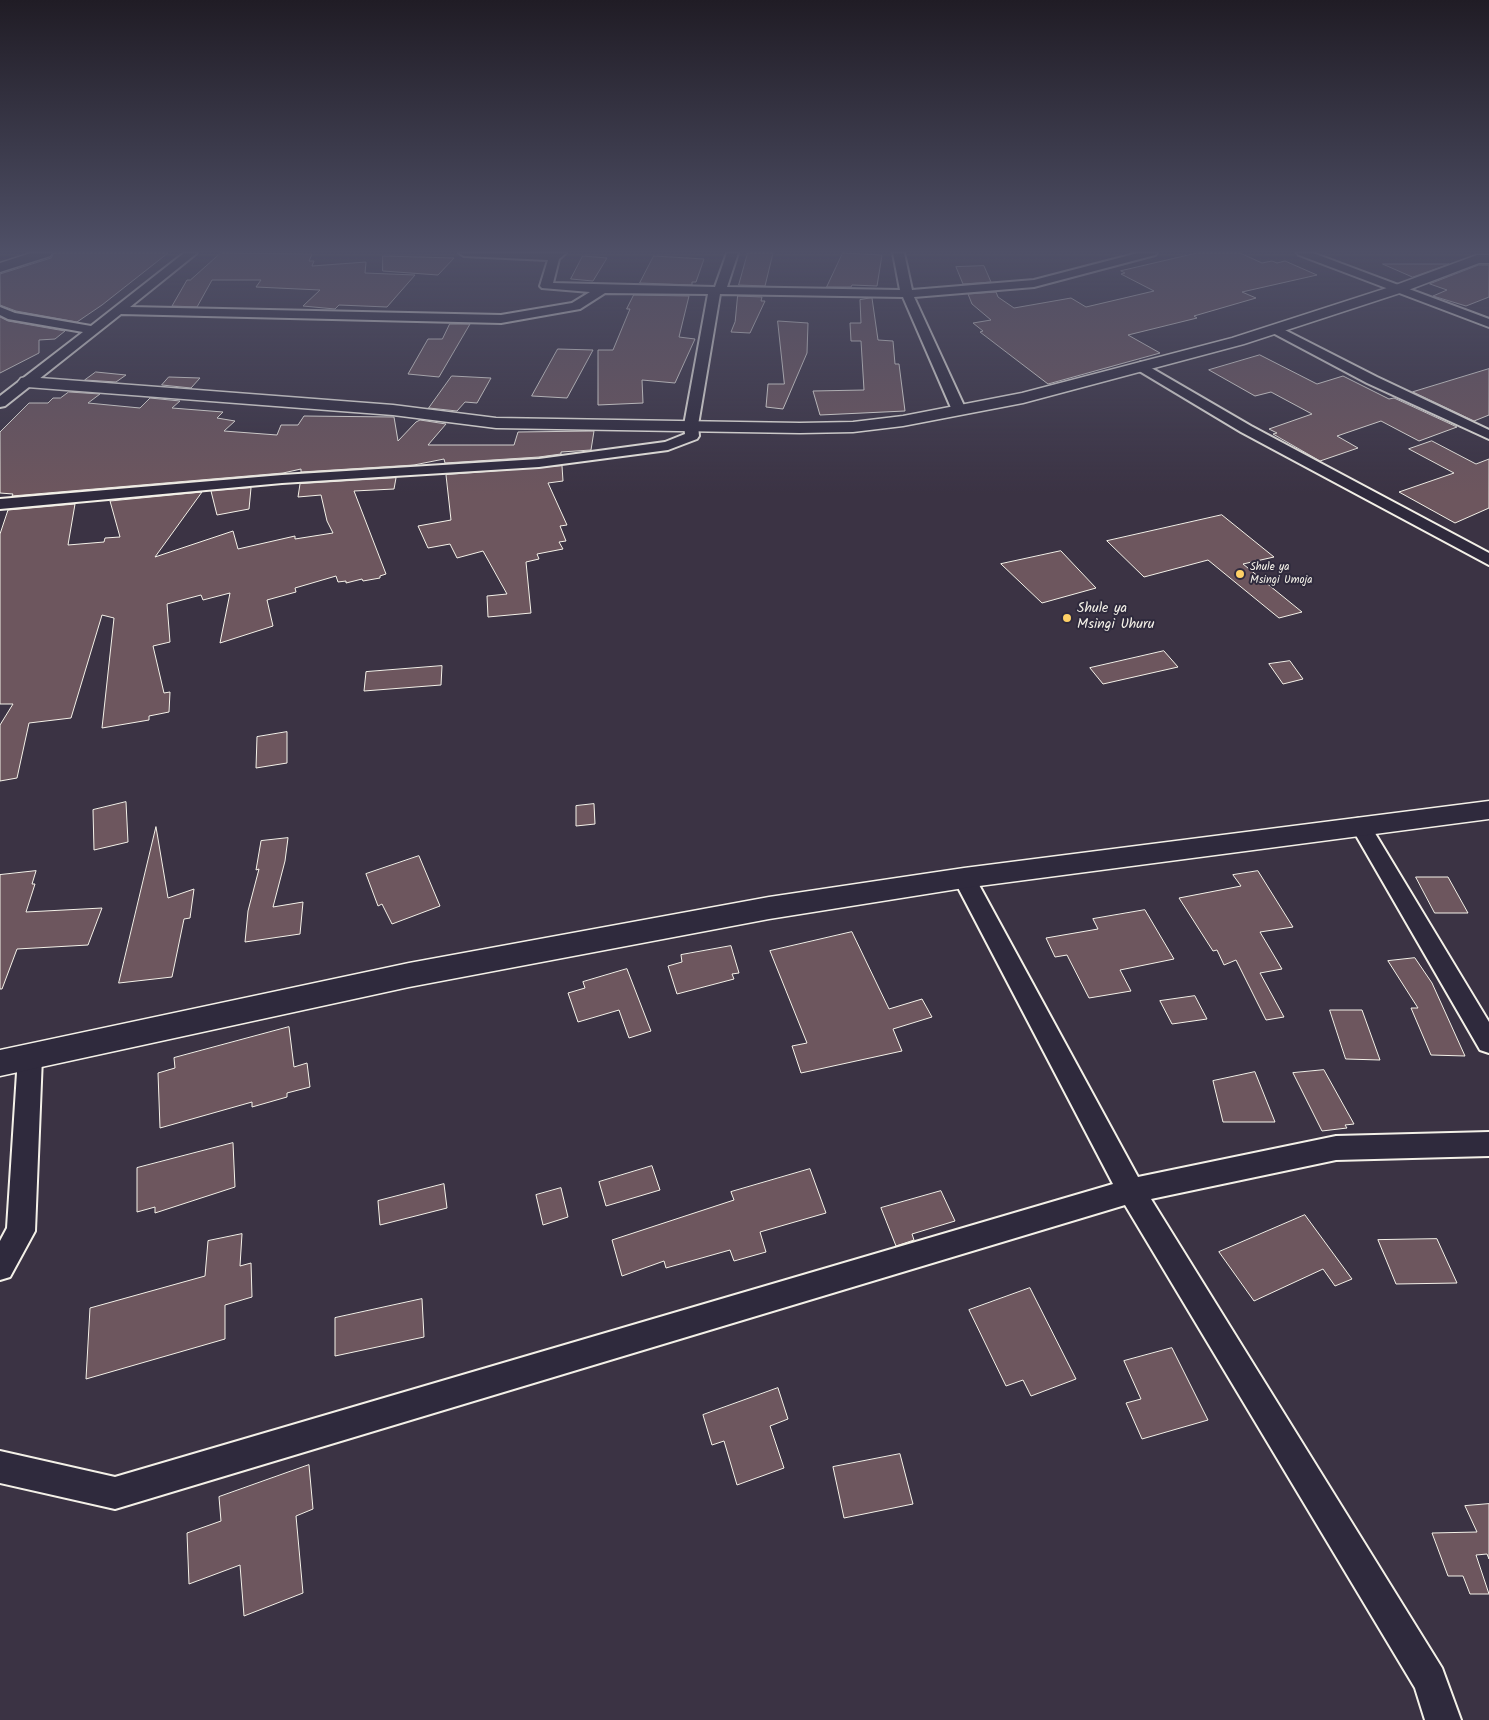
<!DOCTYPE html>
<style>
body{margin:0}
canvas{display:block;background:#3b3344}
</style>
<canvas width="1489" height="1720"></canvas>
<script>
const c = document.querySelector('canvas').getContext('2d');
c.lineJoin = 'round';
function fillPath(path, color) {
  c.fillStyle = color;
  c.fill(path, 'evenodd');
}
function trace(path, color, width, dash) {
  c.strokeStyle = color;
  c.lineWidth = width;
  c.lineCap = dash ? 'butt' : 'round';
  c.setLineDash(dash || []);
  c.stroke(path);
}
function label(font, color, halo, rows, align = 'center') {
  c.font = font + ' Kalam,sans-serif';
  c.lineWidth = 4;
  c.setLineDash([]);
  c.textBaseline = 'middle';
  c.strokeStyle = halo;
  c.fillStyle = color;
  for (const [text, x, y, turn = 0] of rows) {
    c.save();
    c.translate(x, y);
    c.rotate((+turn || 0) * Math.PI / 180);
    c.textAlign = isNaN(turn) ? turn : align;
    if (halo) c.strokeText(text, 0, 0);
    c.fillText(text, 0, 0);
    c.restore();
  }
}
const building = new Path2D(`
 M54,253H168L102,305L77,322L16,311L0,305V274L51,258Z
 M221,253L312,254L309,261H314L312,266L366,262L365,273L415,275L387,307L339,305L335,309L303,306L320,290L256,287L261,280H212L197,307L172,306L187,280H190Z
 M748,253H773L765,286L739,285Z
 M843,253L882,255L877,286L852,285L851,287H827Z
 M1197,253H1240L1262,263L1272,261L1277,263L1285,261L1317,275L1242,292L1256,298L1194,316L1197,318L1128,335L1160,353L1048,384L980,332L983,331L973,323L991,320L972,304L968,294L996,292L998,297L1014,308L1071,298L1086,307L1154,291L1121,274L1125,273L1121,271Z
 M383,256L454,258L438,275L383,271Z
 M583,256L607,258L593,281L571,279Z
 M654,256L704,259L696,282H692V285L640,283Z
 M1383,264H1449L1413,277Z
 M1479,265H1489V297L1466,306L1433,296L1447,290L1430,284Z
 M984,266L991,282L963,284L956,267Z
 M634,295L689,296L679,337L695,339L675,383L642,380L643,403L598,405V350H613L630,309H627Z
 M738,296L762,297L761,301H765L750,333L731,332L735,322Z
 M872,298L878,340L893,341L895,364H899L905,411L820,415L813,391L864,390L861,341H851L850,323H861L860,300Z
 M0,317L8,321L65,331L55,339L39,340V353L0,373Z
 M778,321L808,323L807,353L783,409L766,407L768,384H784Z
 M450,324H470L439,377L408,374L428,339H442Z
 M558,349L593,350L567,398L532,396Z
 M1260,355L1317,384L1343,376L1389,399L1394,398L1457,427L1419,441L1381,421L1337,436L1358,448L1320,461L1273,434L1277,433L1269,429L1312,414L1271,392L1255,396L1209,370Z
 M1489,369V415L1474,421L1413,392Z
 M96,372L126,375L116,382L85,380Z
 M452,376L491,378L477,403L465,402L457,411L429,408Z
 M169,377L200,378L191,388L162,385Z
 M69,392L100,394L88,403L140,408L150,398L180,401L172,408L223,412L217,418L235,421L224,431L277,435L281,425H298L304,416L394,417L398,441L416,422L420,420L446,424L428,445H514L518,432L594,431L591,450L561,452V454L539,457L445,463L444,459L414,465L301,472V469L283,473L12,496L13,494L0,493V432L29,403H48L53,398H60Z
 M1432,441L1476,464L1489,459V508L1455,523L1399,492L1454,473L1409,449Z
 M562,466L563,481L548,483L567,525L560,526L566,541L559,542L563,549L537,554L539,559L526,562L531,613L488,617L487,596L507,594L483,551L457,558L450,544L428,548L418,526L451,520L446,475Z
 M396,478L394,489L354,491L386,574L380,576V578L363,581L362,579L346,583V581L338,582L336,576L295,588L296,592L267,600L273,626L220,643L230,593L203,600L201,595L167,604L170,642L153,646L164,693L170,692L169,712L149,716V720L102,728L114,618L102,615L71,718L29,723L17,778L0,781V725L13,704H0V534L8,510L75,504L68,545L104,542L105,538L120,537L110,501L202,492L155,557L233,531L238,549L295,536V539L333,533L327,521L321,495L298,497L300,484Z
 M251,488L249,509L217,515L211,491Z
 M1222,515L1274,557L1243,564L1302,612L1279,618L1208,560L1144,577L1107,541Z
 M1061,551L1096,588L1042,603L1001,564Z
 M1164,651L1178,667L1103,684L1090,668Z
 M1290,661L1303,679L1283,684L1269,664Z
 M442,666L441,685L364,691L366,672Z
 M287,732V763L256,768L257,737Z
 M126,802L128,842L94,850L93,810Z
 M594,804L595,824L576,826V806Z
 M156,827L168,898L194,889L190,918L184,919L172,977L119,983Z
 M288,838L285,861L273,907L303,902L300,934L245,942L248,911L259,869L256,870L261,841Z
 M419,856L440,906L392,924L382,904L378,906L366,874Z
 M36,871L32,884H35L26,912L102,908L88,945L17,949L2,989H0V875Z
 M1258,871L1293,927L1260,932L1282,969L1260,973L1284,1017L1266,1020L1236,960L1224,965L1217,950L1213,951L1179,898L1241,886L1233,875Z
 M1416,877H1448L1468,913H1435Z
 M1145,910L1174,959L1120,970L1131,991L1089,998L1067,955L1055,957L1046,938L1098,929L1093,919Z
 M852,932L889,1009L922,999L932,1017L893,1029L902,1051L801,1073L792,1046L807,1043L770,951Z
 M731,946L739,973L732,974L734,979L677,994L668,966L682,962L681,955Z
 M1415,958L1432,983L1465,1056L1431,1055L1411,1008H1418L1388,961Z
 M627,969L651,1031L629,1038L619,1010L578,1022L568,993L585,988L583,982Z
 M1195,996L1207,1019L1172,1024L1160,1001Z
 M1330,1010H1362L1380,1060L1346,1059Z
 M289,1027L294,1067L307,1063L310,1087L287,1093V1097L252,1107V1102L160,1128L158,1073L175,1068L174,1058Z
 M1324,1070L1354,1124L1345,1125L1347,1128L1322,1131L1293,1073Z
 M1255,1072L1275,1122H1223L1213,1081Z
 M233,1143L235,1187L155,1213V1207L137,1212V1168Z
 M652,1166L660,1190L606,1206L599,1182Z
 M810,1169L826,1213L760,1232L766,1252L734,1261L730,1250L666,1268L664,1261L622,1276L612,1240L734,1200L731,1192Z
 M444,1184L447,1208L380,1225L378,1201Z
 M561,1188L568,1217L543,1225L536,1195Z
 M941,1191L955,1221L912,1234L914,1240L896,1246L881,1208Z
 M1305,1215L1352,1279L1335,1286L1323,1269L1254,1301L1219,1252Z
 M242,1234L240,1266L251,1263L252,1297L225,1305V1339L86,1379L90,1308L205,1276L208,1241Z
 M1437,1239L1457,1283L1396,1284L1378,1240Z
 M1030,1288L1076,1379L1031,1396L1023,1380L1006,1386L969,1310Z
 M422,1299L424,1337L335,1356V1318Z
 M1172,1348L1208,1420L1142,1439L1126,1403L1141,1399L1124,1361Z
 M778,1388L788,1419L770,1426L784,1468L737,1485L724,1441L712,1445L703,1415Z
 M900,1454L913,1504L844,1518L833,1467Z
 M309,1465L313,1509L296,1516L303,1593L244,1616L240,1565L189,1584L187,1533L221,1521L219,1497Z
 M1489,1504V1559L1487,1554L1476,1555L1489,1594H1470L1463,1576H1448L1432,1533L1477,1532L1465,1506Z`);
fillPath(building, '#6d565e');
trace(building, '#f4f1e8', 1);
const street = new Path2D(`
 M184,253H197L130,307L501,315L572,303L590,292L542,288L540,286L548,260L464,256L459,253H566L559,259L553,283L715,287L727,253H738L727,287L900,290L893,253H904L912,290L1034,280L1138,253H1157L1155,255L1034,287L914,297L966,410L959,414L952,410L903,297L720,294L698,425L699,436L697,439L668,450L539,467L282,483L0,509V499L282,475L539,459L665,442L685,434L684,425L708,294L605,293L580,309L501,323L121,314L5,406L0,407V396L83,332L8,319L0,315V307L15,313L91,326Z
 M1297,253H1313L1489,319V327L1299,255Z
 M1275,325L1377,377L1489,430V439L1367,383L1271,332L1269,329Z
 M1141,362L1251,426L1489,553V565L1241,432L1136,369L1134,366Z
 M1360,818L1367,820L1489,1022V1053L1480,1050L1350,825L1353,820Z
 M964,870L972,872L1138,1177L1336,1136L1489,1132V1156L1336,1160L1151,1199L1442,1668L1461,1720H1425L1415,1688L1125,1205L115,1509L0,1483V1451L115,1477L1113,1184L953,878L956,872Z
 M30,1047L39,1050L42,1057L35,1231L10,1277L0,1280V1241L7,1228L18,1057L21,1050Z`);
const secondary = new Path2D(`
 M31,253H52L50,256L0,272V263Z
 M1477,255H1489V263H1479L1403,292L1244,344L1023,403L903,426L853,432L800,433L496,428L393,415L27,387L21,386L18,382L21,378L27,377L393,405L496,418L800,423L853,422L903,416L1022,393L1232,338L1393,286Z
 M1489,801V819L964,888L769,919L409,987L0,1076V1050L409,963L769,897L964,868Z`);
trace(street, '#f4f1e8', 4);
trace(secondary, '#f4f1e8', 3);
fillPath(street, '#2f2a3d');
fillPath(secondary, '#2f2a3d');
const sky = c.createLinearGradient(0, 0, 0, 494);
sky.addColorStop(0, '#201c25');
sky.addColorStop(0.51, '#4f5067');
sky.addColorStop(1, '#4f506700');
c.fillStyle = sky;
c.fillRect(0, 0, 1489, 494);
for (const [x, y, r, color] of [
 [1240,574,5,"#ffd166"],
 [1067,618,5,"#ffd166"]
]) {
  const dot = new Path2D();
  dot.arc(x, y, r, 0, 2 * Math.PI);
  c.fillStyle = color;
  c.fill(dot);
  trace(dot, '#2f2a3d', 2);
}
label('11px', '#f4f1e8', '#2f2a3d', [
 ["Shule ya",1250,568],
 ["Msingi Umoja",1250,581]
], 'left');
label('14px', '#f4f1e8', '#2f2a3d', [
 ["Shule ya",1077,610],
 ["Msingi Uhuru",1077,626]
], 'left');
</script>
